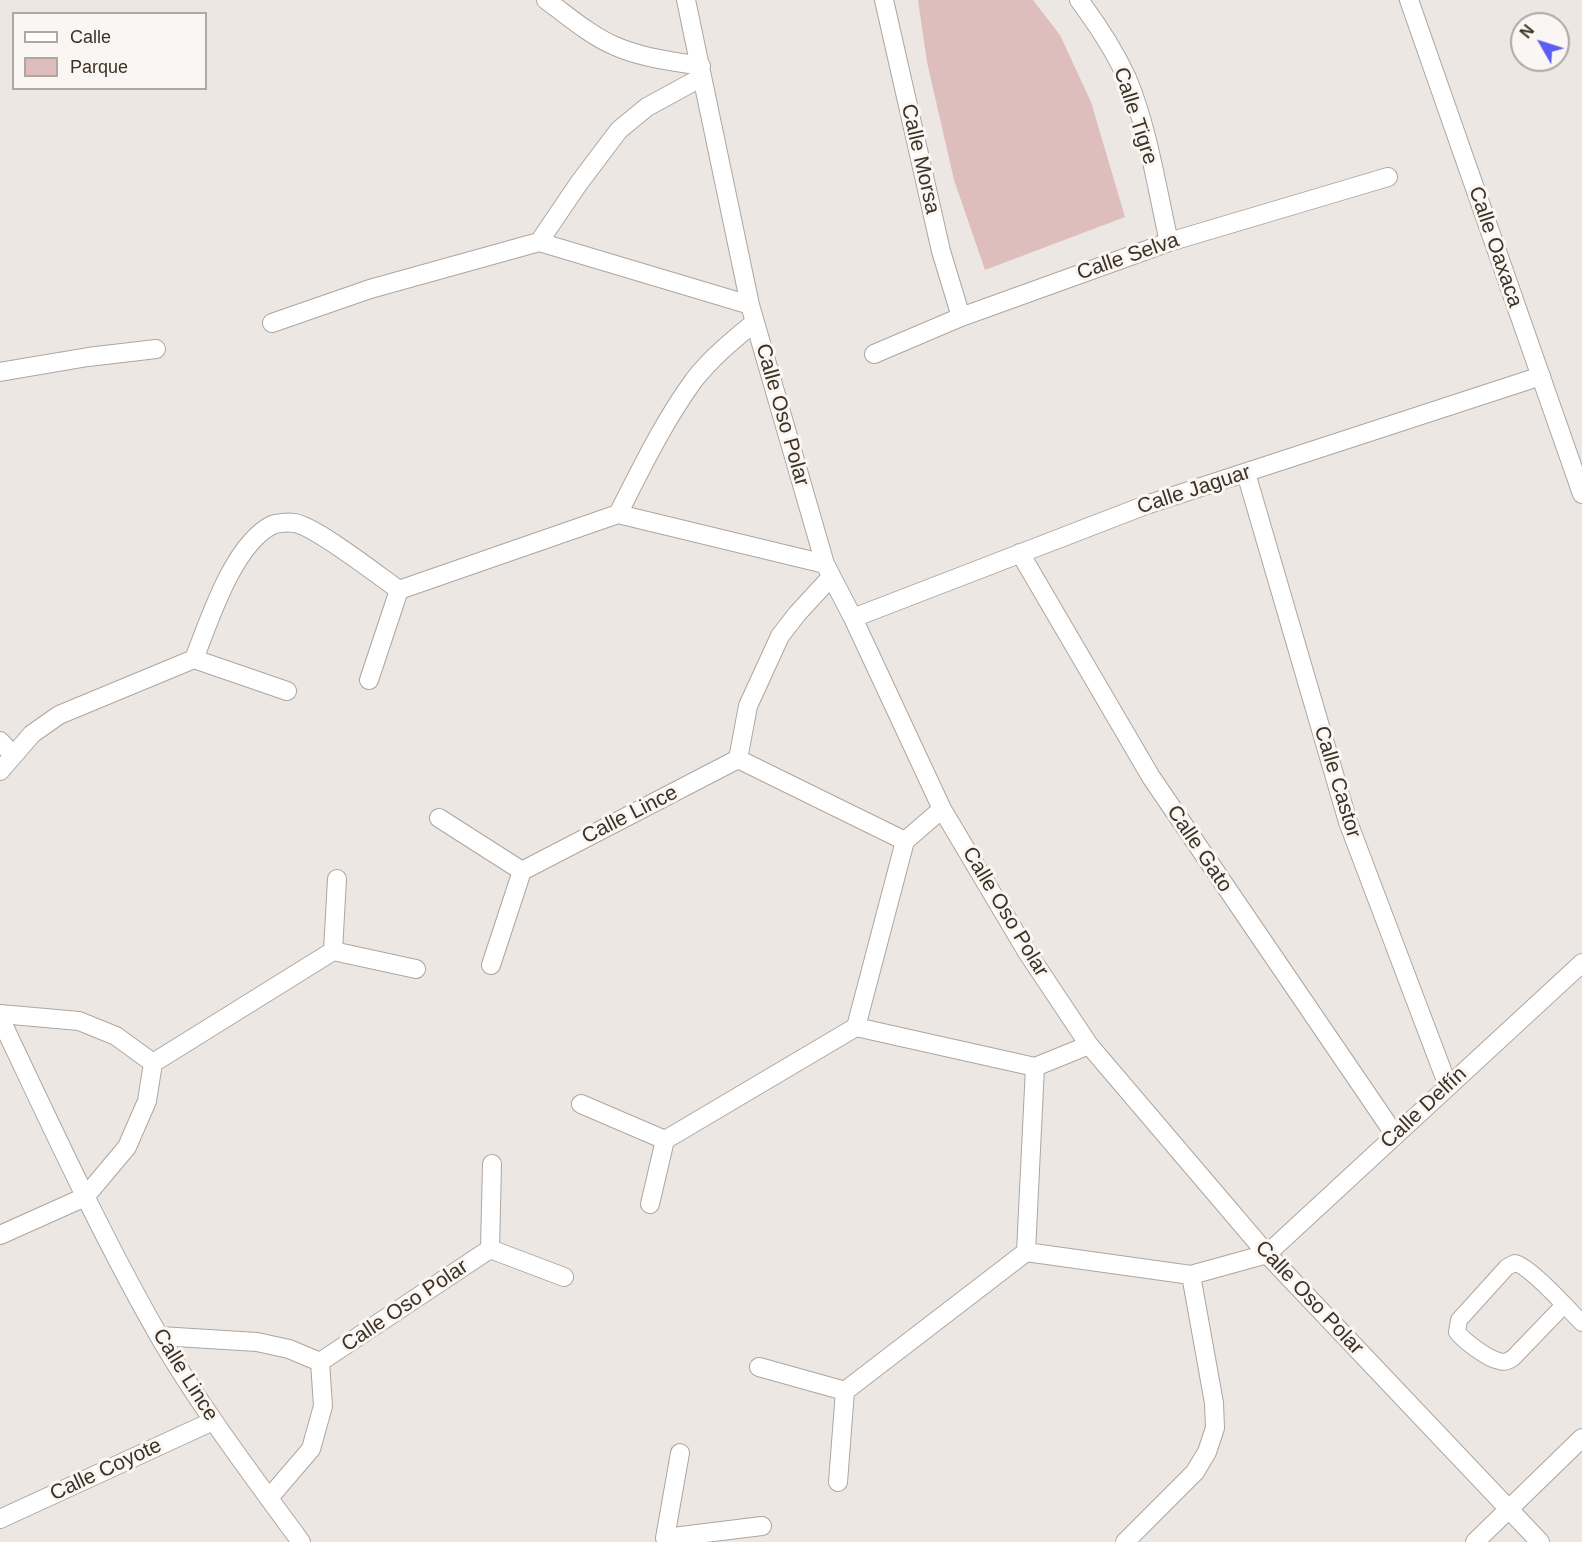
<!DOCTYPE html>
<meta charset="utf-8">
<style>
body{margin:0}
#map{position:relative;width:1582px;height:1542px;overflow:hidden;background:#ede7e4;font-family:Arial,sans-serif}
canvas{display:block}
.legend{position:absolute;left:12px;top:12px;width:195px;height:78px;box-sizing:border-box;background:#f9f6f4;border:2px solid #afa7a0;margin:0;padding:8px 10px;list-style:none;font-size:18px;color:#3f3123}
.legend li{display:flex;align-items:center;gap:12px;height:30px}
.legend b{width:30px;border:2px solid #afa7a0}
.north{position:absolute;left:1510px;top:12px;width:60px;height:60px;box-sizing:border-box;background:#f9f6f4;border:2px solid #afa7a0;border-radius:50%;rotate:309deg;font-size:16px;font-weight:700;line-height:24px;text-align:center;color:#3f3123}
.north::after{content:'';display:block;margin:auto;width:21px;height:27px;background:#5f5df1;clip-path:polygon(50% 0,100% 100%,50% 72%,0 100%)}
</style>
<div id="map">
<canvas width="1582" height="1542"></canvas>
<ul class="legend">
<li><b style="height:8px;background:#fff"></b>Calle</li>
<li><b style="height:16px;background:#debebd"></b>Parque</li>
</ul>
<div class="north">N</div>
</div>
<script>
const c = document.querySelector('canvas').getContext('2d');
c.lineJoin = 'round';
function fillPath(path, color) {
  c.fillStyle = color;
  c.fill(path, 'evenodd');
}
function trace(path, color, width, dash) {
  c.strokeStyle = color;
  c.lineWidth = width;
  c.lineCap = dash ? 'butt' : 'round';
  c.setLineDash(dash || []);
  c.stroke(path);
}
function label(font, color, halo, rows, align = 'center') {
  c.font = font + ' Arial,sans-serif';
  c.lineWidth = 6;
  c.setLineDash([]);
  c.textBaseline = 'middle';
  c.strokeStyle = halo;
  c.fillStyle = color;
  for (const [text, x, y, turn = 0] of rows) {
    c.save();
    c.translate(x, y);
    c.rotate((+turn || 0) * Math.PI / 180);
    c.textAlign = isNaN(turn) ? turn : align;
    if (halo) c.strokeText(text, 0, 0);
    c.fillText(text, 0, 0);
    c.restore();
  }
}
fillPath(new Path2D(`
 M918,0H1033L1060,35L1091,102L1125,217L985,270L954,180L927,62Z`), '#debebd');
const service = new Path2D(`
 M1564,1305L1513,1358C1508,1361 1505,1363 1499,1361C1488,1359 1464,1341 1457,1332L1459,1320L1507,1267L1515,1263C1530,1266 1569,1310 1582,1323`);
const minor = new Path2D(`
 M546,0C568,16 591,36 615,46C642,58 672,61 701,66
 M686,0L750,305L825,564L853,618L942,809L1027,952L1089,1045L1267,1254L1540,1542
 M884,0L941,251L961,317
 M1079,0C1097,24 1114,50 1127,78C1148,128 1157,189 1169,242
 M539,242L579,183L619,130L647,107L702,77
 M272,323L370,289L539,242L750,305
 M874,354L961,317L1169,242L1388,177
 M0,372L88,357L156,349
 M1246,473L1348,822L1448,1086
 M618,514C641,469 664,421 694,380C711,358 733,340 755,322
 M1020,553L1151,777L1395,1135
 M399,590L618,514L825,564
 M853,618L1146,505L1541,376
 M194,659C210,619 233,545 272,525C277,523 288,522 294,523C314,525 379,576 399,590
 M369,680L399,590
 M0,741L13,755
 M738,759L748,706L780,636L797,614L831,577
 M738,759L905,841
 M0,771L32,734L59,715L194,659L287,691
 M439,818L522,871
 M333,951L337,879
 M491,965L522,871L738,759
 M0,1014L79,1021L116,1036L153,1063
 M0,1018C51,1125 100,1233 159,1336C201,1408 252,1475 301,1542
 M856,1027L905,841L942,809
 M153,1063L333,951L416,969
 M1035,1067L1026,1252L1191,1275L1267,1254L1582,963
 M581,1104L665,1140
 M650,1204L665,1140L856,1027L1035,1067L1089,1045
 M0,1235L85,1197L127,1147L147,1101L153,1063
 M490,1249L492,1164
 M490,1249L564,1277
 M160,1336L257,1342L289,1349L320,1362
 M320,1362L490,1249
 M759,1367L845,1391L838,1482
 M845,1391L1026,1252
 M680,1453L665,1538L762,1526
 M269,1498L311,1449L323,1406L320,1362
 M0,1519L213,1421
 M1125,1542L1195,1472L1207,1452L1215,1428L1214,1403L1191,1275`);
const tertiary = new Path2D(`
 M1409,0L1582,494`);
const secondary = new Path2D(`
 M1475,1542L1582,1438`);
trace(service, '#aea59f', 18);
trace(minor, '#aea59f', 20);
trace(tertiary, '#aea59f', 20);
trace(secondary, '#b1a399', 20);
trace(service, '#fff', 16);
trace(minor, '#fff', 18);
trace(tertiary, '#fff', 18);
trace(secondary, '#fff', 18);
label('21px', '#3f3123', '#f9f6f4', [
 ["Calle Tigre",1135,116,72],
 ["Calle Morsa",920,159,77],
 ["Calle Oaxaca",1495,247,71],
 ["Calle Selva",1128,257,-19],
 ["Calle Oso Polar",782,415,74],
 ["Calle Jaguar",1194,490,-18],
 ["Calle Castor",1337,782,73],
 ["Calle Lince",630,815,-27],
 ["Calle Gato",1199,849,56],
 ["Calle Oso Polar",1005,912,59],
 ["Calle Delfín",1424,1108,-43],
 ["Calle Oso Polar",1309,1298,47],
 ["Calle Oso Polar",405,1306,-34],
 ["Calle Lince",185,1375,58],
 ["Calle Coyote",106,1470,-25]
]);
</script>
